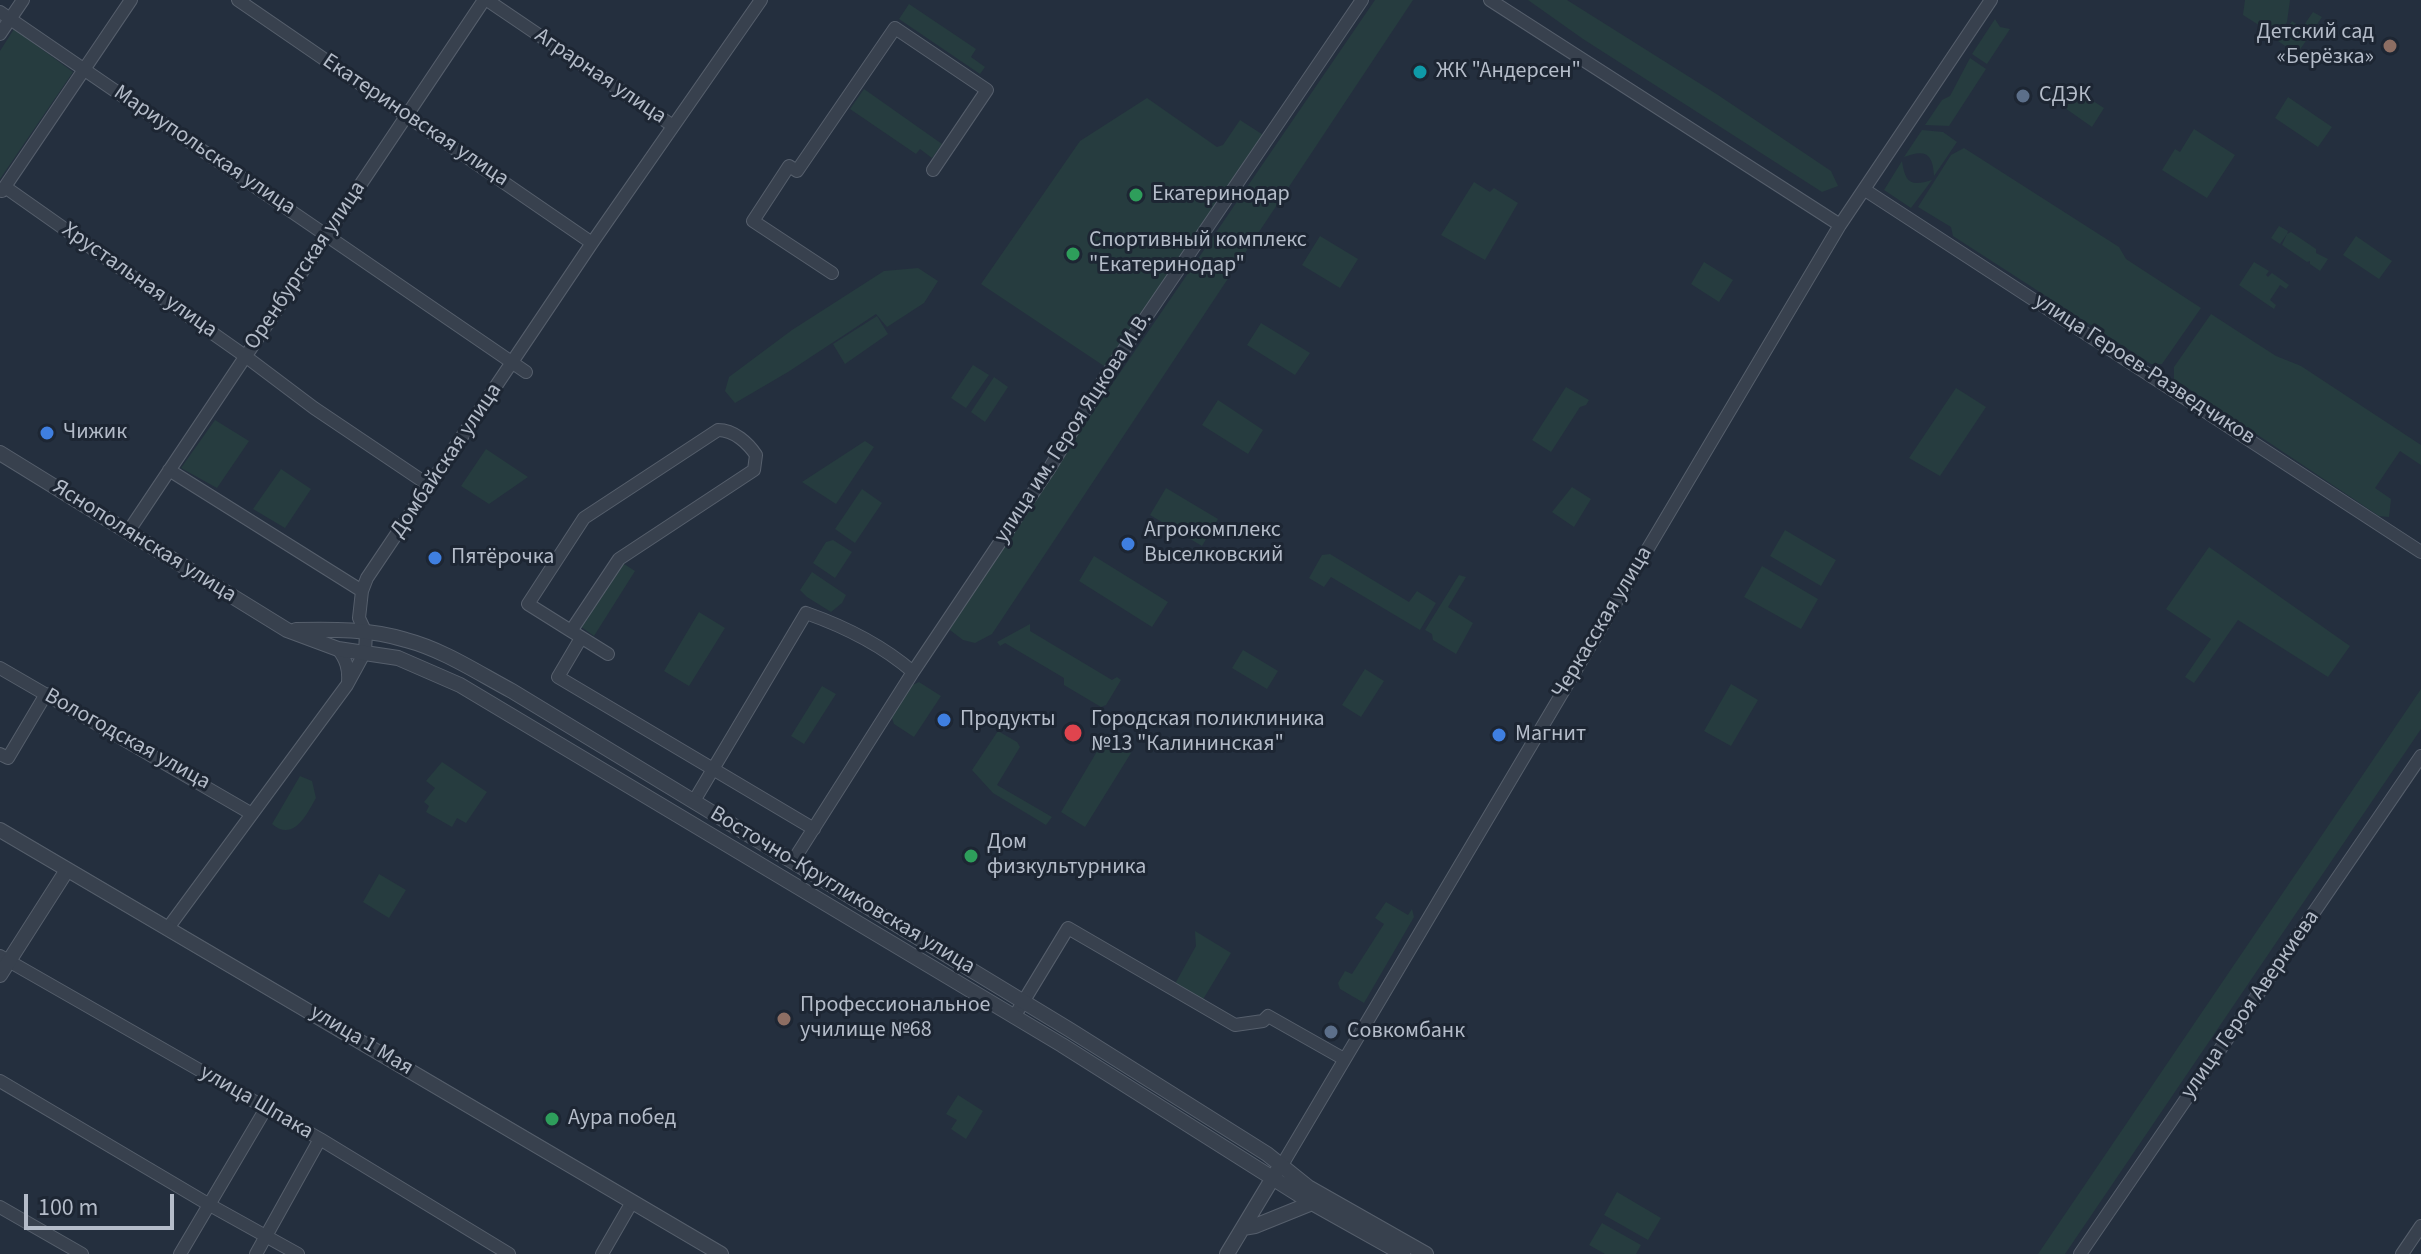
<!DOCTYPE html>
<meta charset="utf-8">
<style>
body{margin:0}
#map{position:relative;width:2421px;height:1254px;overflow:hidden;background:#242f3e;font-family:"Source Sans 3",sans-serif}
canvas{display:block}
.scale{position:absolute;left:24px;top:1194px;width:150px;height:36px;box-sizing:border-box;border:4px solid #b4bcc9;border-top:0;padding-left:10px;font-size:24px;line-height:28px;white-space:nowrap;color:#b4bcc9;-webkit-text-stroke:6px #1d2633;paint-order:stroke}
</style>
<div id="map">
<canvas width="2421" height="1254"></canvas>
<div class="scale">100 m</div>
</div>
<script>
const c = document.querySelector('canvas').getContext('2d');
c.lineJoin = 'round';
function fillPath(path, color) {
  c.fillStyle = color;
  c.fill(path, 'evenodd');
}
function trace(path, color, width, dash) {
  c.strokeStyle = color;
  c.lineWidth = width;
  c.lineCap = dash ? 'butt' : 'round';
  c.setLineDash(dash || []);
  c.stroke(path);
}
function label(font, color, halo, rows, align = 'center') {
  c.font = font + ' "Source Sans 3",sans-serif';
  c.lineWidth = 6;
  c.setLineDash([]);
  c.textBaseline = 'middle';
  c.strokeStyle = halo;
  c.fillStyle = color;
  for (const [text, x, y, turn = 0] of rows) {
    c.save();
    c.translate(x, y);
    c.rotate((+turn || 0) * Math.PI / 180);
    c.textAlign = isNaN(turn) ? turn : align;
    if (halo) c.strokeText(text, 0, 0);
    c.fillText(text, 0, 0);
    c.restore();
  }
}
fillPath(new Path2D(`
 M1375,0H1413L992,634L975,643L963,640L946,627Z
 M1528,0H1567L1718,95L1831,171L1838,186L1822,192L1583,39Z
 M2245,0H2290L2287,22L2276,36L2243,15Z
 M909,4L976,49L971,57L985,67L980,74L899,19Z
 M2313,12L2322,17L2297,54L2278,41L2292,21L2302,28Z
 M1995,19L2000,27L2010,29L1987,64L1972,54Z
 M14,29L73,72L0,179V51Z
 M1970,58L1986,69L1949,126L1925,125L1942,100L1950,96Z
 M864,89L942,144L932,158L920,149L916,154L850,109Z
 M2076,90L2104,108L2092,127L2065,108Z
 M2288,97L2332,127L2318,147L2275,118Z
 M1147,98L1217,147L1223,145L1240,120L1268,138L1110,370L981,284L1080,141Z
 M2194,129L2235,155L2207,198L2162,170L2175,149L2180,152Z
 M1922,130L1943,132L1957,142L1934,176C1933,153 1925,149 1904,157Z
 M1964,148L2119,247L2126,259L2201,308L2162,364H2151L1953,236L1951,227L1918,207L1951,155Z
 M1902,161C1905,182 1910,187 1932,180L1911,208L1884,190Z
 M1474,182L1490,192L1494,188L1518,203L1485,260L1441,235Z
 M2279,226L2288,231L2287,234L2291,232L2316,249V253L2328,259L2320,271L2310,264V261L2307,262L2282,245L2287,234L2280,244L2271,238Z
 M1320,236L1358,259L1340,288L1302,265Z
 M2356,236L2392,261L2379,279L2343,255Z
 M1704,262L1733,280L1719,302L1691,284Z
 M2254,262L2269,271L2266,275L2268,277L2272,273L2289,285L2286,289L2280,285L2270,300L2276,305L2274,309L2239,285Z
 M918,268L938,281L924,303L887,327L876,314L788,372L735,403L725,391L729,377L792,330L884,271Z
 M2211,314L2276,356L2301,366L2421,445V465L2400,451L2375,488L2391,499L2389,517L2379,516L2174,379V367Z
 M877,316L888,334L845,364L833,344Z
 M1261,323L1310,353L1295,375L1247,345Z
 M973,365L989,375L966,408L951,398Z
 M994,377L1008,387L985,422L971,412Z
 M1566,387L1589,400L1586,405L1580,407L1551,452L1532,440Z
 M1956,388L1986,407L1940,476L1909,458Z
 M1218,400L1263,430L1248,454L1202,425Z
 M215,420L249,441L217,488L181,468Z
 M865,441L874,447L836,504L802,482Z
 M486,449L528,477L489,504L461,486Z
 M281,469L311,489L285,528L253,509Z
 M1572,487L1591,499L1574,527L1552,512Z
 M1166,488L1218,519L1202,546L1150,515Z
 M862,489L882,503L855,543L835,529Z
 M1785,530L1836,560L1821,586L1770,556Z
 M833,540L852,552L835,578L813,563L826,542Z
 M2209,547L2350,646L2328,677L2238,620L2194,683L2185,677L2211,639L2166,609Z
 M1330,554L1409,602L1417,591L1436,603L1420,630L1331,577L1324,587L1309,578L1322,555Z
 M1094,556L1168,602L1152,627L1079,581Z
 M621,562L635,571L594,636L580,626Z
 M1762,566L1818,599L1801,629L1744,597Z
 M812,572L846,595L842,603L831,612L807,597L800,590Z
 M1459,575L1466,577L1448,607L1473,623L1456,654L1433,640L1432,634L1425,630Z
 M699,612L725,628L689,686L664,671Z
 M1030,624V631L1112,680L1117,677L1121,680L1106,705L1101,707L1064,685V678L1005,643L1000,646L997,642Z
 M1243,650L1278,671L1267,689L1232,668Z
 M1365,669L1384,681L1361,717L1342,705Z
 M919,682L941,696L914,737L894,724L891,715L910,686Z
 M1731,684L1758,700L1731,746L1704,731Z
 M822,686L836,694L804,744L791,736Z
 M2421,689V729L2065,1254H2038Z
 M998,731L1017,742L1020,747L997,785L1052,817L1046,825L993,793L972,770Z
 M1105,738L1131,753L1085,827L1061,812Z
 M442,762L487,792L466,823L457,818L452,827L426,812L429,806L424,802L435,788L426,781Z
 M300,776L312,781L316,798C306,816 293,842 272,824Z
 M379,874L406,890L389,918L363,902Z
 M1386,902L1408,915L1412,909L1414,917L1364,1003L1340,989L1338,983L1345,971L1352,974L1384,924L1375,918Z
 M1195,931L1231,953L1202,1001L1177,986L1176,982L1196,946Z
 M958,1095L983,1111L966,1139L951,1129L957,1120L946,1114Z
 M1617,1192L1661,1218L1648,1240L1604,1215Z
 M1602,1223L1641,1245L1636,1254H1605L1589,1245Z`), '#263c3f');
const minor = new Path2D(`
 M238,0L592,243
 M487,0L673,126
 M1490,0L1840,225
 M0,12L526,372
 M0,34L23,0
 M5,187L245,356L314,408L430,486
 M1865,190L2421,552
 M2,191L131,0
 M832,273L753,221L789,166L797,171L895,28L987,90L933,170
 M169,470L362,591
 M128,532L484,0
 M571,631L528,604L584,518L718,430C734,430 748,443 756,455L754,470L619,559L571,631L608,654
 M581,638L558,677L814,829
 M338,649C346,660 349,668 348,682
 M0,668L252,814
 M0,754L8,758L46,694
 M694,801L806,613C843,626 883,646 913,672
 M793,861L913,672L1049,469L1106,376L1362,0
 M168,928L347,685L365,652L366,633L359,618L362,591L367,578L592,243L761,0
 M0,956L320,1139L509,1254
 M1014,1017L1068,928L1235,1025L1263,1021L1268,1016L1344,1059
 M0,1081L208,1204L298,1254
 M1282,1165L1840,225L1991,0
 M0,1207L82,1254
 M180,1254L265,1110
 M256,1254L320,1139
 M602,1254L632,1202
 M2080,1254L2421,756
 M2402,1254L2421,1226`);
const tertiary = new Path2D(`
 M0,453L287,630L338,649L398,658L460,685L1062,1045L1312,1203L1403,1254
 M296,630C332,629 371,629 406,640C444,650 478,673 512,691L1070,1030L1267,1154L1308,1187L1426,1254
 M0,830L721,1254
 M0,975L67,870
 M1243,1228L1255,1226L1312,1203
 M1227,1254L1277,1171`);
trace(minor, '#565f6c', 14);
trace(tertiary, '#565f6c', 16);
trace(minor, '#38414e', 12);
trace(tertiary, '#38414e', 14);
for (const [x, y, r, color] of [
 [2390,46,8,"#8d6e63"],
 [1420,72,8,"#0f9aa8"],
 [2023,96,8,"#5c6f8a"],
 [1136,195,8,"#2e9e5b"],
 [1073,254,8,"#2e9e5b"],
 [47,433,8,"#3f7fe0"],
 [1128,544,8,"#3f7fe0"],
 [435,558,8,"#3f7fe0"],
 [944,720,8,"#3f7fe0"],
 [1073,733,10,"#e0444e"],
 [1499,735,8,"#3f7fe0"],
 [971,856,8,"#2e9e5b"],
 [784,1019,8,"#8d6e63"],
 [1331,1032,8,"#5c6f8a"],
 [552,1119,8,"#2e9e5b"]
]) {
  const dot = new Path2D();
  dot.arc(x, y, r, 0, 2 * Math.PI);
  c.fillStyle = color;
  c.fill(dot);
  trace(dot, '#1d2633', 3);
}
label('22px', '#b4bcc9', '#1d2633', [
 ["Детский сад",2374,33,"right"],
 ["«Берёзка»",2374,58,"right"],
 ["ЖК \"Андерсен\"",1436,72],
 ["СДЭК",2039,96],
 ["Екатеринодар",1152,195],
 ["Спортивный комплекс",1089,241],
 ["\"Екатеринодар\"",1089,266],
 ["Чижик",63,433],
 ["Агрокомплекс",1144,531],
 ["Выселковский",1144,556],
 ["Пятёрочка",451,558],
 ["Продукты",960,720],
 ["Городская поликлиника",1091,720],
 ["№13 \"Калининская\"",1091,745],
 ["Магнит",1515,735],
 ["Дом",987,843],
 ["физкультурника",987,868],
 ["Профессиональное",800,1006],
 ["училище №68",800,1031],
 ["Совкомбанк",1347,1032],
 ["Аура побед",568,1119]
], 'left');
label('22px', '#b4bcc9', '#1d2633', [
 ["Аграрная улица",600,77,34],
 ["Екатериновская улица",415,121,34],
 ["Мариупольская улица",204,151,34],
 ["Оренбургская улица",306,266,-56],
 ["Хрустальная улица",139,281,35],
 ["улица Героев-Разведчиков",2144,370,33],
 ["улица им. Героя Яцкова И.В.",1074,428,-57],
 ["Домбайская улица",447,461,-56],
 ["Яснополянская улица",144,542,32],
 ["Черкасская улица",1603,623,-59],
 ["Вологодская улица",127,740,29],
 ["Восточно-Кругликовская улица",842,891,31],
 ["улица Героя Аверкиева",2251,1005,-55],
 ["улица 1 Мая",361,1041,31],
 ["улица Шпака",256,1103,30]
]);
</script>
